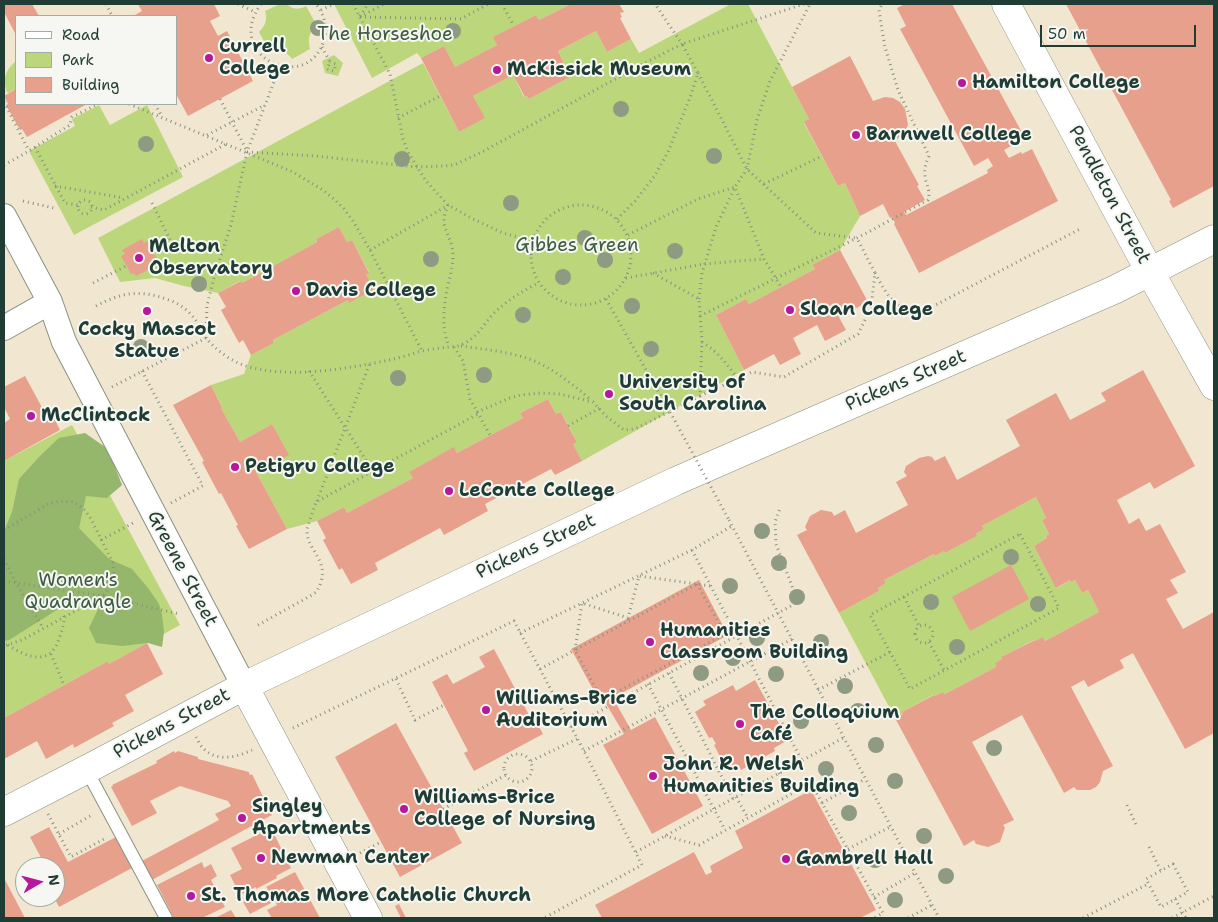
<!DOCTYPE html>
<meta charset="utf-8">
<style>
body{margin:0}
#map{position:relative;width:1218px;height:922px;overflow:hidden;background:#f1e6d0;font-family:"Shantell Sans",sans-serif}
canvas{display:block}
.frame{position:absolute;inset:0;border:5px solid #1f3d34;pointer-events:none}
.legend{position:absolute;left:15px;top:15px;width:162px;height:90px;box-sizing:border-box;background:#f6f6f2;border:1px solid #a0aca6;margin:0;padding:6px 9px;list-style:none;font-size:15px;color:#1f3d34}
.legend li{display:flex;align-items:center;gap:10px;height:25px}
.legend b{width:25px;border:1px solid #a0aca6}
.north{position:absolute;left:15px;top:857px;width:50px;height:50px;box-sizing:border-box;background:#f6f6f2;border:1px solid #a0aca6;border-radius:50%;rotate:82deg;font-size:14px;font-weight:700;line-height:20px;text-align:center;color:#1f3d34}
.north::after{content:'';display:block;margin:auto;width:18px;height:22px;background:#b5179e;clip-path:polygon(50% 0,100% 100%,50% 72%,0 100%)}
.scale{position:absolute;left:1040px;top:25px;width:156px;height:22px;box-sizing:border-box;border:2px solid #1f3d34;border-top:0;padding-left:6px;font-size:15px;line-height:18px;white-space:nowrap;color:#1f3d34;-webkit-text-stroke:4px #f6f6f2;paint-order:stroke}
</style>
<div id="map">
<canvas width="1218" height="922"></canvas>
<div class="frame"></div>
<ul class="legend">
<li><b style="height:6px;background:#fff"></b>Road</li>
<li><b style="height:14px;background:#bbd67b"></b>Park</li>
<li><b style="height:14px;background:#e7a08b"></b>Building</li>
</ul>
<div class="north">N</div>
<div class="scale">50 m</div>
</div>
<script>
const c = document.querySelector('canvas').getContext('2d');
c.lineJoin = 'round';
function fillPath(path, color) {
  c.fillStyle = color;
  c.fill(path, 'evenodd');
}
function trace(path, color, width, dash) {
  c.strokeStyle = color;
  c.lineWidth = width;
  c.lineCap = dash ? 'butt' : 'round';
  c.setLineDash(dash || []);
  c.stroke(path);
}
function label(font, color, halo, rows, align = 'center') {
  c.font = font + ' "Shantell Sans",sans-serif';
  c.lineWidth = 4;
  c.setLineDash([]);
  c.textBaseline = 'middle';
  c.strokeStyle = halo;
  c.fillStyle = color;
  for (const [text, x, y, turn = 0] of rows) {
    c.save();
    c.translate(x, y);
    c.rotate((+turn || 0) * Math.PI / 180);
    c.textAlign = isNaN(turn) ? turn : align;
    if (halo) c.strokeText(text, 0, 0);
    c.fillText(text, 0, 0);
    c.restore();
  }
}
fillPath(new Path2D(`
 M280,4H287C293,10 299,10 306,6L317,26C308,33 308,39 310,49L292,59C286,50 279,50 270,52L259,32C265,26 268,20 265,11Z
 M334,4H571L539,20L536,15L494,37L497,45L455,67L444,46L421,58L417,53L372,78Z
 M731,4H748L809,119L804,123L838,186L845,183L860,216L840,250L812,265L815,269L749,304L746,299L716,315L744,370L582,461L573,444L577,442L561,412L556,414L548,399L520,413L523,418L457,453L454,448L409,472L413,478L347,513L344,507L317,521L287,529L256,472L288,455L272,424L240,442L221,408L222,406L211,385L244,374L251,355L274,343L273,340L348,300L349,302L366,275L369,272L352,240L347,242L339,227L316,239L317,242L242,283L240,281L218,293L184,286L155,278L120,282L98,238L423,63L459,132L484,118L473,96L513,75L524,97L527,96L529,99L570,77L569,74V73L558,51L596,31L607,52L631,39L639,53Z
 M334,55L343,63L338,76L325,73L322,61Z
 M16,61V89L8,93C1,81 6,69 16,61Z
 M99,105L110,125L147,105L183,177L74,235L29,151L75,126L72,119Z
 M72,425L180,625L109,664L108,661L4,718V461Z
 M1036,497L1046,518L1042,520L1049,534L1046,536L1047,538L1034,546L1057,588L1070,580L1071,582L1075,580L1082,593L1088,590L1099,612L1045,641L1043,637L1035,641L1034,640L1001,657L1002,659L995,663L996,667L945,694L943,692L935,696L933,695L902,712L903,714L895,718L839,613L879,591L878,588L886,583L884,580L934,554L935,556L944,551L945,553L977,536L976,534L984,529L982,526Z`), '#bbd67b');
fillPath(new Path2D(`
 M85,433L108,449L122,485L107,498L86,496L79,528L109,559L132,569L148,588L159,604L162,615L164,632L162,647L148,643L122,646L96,643L89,628L99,607L84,598L60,608L9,640L4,641V531L12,512L19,479L40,456L59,438Z`), '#94b76b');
fillPath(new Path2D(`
 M4,4H32L39,16H16V35L4,12Z
 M138,4H214L220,16L210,21L218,36L227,31L253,81L188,116L176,94V16H135V15L142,11Z
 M571,4H619L624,12L620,13L622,17L620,18L631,39L607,52L596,31L558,51L569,74L570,77L529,99L527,96L525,97L513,75L473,96L485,118L459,132L421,58L444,46L455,67L497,45L493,37L536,15L539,20Z
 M905,4H952L1025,138L1004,150L1009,158L1021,152L1022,154L1032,149L1058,201L919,273L894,224L895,223L892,217L890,218L883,204L860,216L845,183L838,186L804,122L809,119L792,87L850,56L873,101L885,97L893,98L900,102L905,109L908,125L904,133L895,141L919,185L917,186L925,200L904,212L906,215L988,173L987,170L993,166L988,158L974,166L900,29L906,26L897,8Z
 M1066,4H1214V186L1173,208L1169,201L1171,200Z
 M16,89V104H87L27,137L22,129L20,130L6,105L8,104L4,96Z
 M339,227L347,242L352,240L369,273L366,275L374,289L349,303L348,300L273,340L274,343L251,355L243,340L239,343L221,310L226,307L218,293L241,281L242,283L317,242L316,239Z
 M142,239L144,243L147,241L158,261L154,263L156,266L136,276L134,273L131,274L121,256L125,254L122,250Z
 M840,250L868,302L839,317L846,330L825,341L817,325L793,338L801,354L780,365L774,354L744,370L716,315L746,299L749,304L815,269L812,265Z
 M1143,370L1195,466L1154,489L1150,482L1117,500L1129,524L1139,518L1146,531L1160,524L1186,572L1170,580L1178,593L1166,599L1183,629L1214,612V733L1185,749L1133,653L1120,660L1124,668L1088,687L1084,680L1071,687L1113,766L1103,771L1100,782L1096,787L1090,790H1077L1074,787L1064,793L1022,715L972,742L1014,820L1003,825L1005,828L1000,842L988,847L976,844L974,840L964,846L895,718L903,714L902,712L934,695L935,696L943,692L945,694L996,667L995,663L1002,659L1001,657L1035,640V641L1043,637L1045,641L1099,612L1088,590L1082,593L1075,580L1071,582L1070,580L1056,588L1034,546L1047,538L1046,536L1049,534L1042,520L1046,518L1036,497L982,526L984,529L976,534L977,536L945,553L944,551L935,556L934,554L884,580L886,583L878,588L879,591L839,613L797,535L807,530L805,527L810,516L821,510L832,512L834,516L845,510L856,533L908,505L896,482L907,476L904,472L906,466L919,458L928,456L932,457L935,461L945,456L957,480L1020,446L1006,420L1056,393L1070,420L1106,401L1101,393Z
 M25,376L45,413L50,410L60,430L4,461V423L10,419L4,407V387Z
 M211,385L222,407L221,408L240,442L272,424L289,455L256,472L287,529L249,549L236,526L238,525L221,493L219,494L202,462L204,461L173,405Z
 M548,399L556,414L561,412L568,426L577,442L573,444L582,461L555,475L551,469L485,504L488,511L444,535L440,528L375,563L378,570L351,584L342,568L339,570L323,540L326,538L317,521L344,507L347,513L413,478L409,472L454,447L457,453L523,418L520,413Z
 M1011,565L1029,599L970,631L952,597Z
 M699,580L728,635L613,698L631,730L655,717L703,806L652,834L603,745L624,734L605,702L601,704L571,649Z
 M147,643L163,674L125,695L134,711L112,723L114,726L74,748L73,744L46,759L37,741L4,759V718L108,661L109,664Z
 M494,649L530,717L533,716L543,734L474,771L464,753L468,751L432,682L447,674L453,684L485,667L479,657Z
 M755,680L788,740L774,748L775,751L741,770L739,766L728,772L714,745L716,744L712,737L709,738L695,712L706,705L703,701L733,685L736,691Z
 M396,723L462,843L400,877L335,757Z
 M174,751L175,753L178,751L198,757V759L249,772V774L251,775L252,774L272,815L150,881L140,862L219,820L215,814L231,806L228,801L180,786L150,801L157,813L132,826L111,787L113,786L112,785L157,763L156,761Z
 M811,790L876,910L860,918H602L595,905L694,852L706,875L712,872L710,866L743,848L735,831Z
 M49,827L68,862L116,837L132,868L59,907L54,897H55V867H46L30,837Z
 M271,828L291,868L276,876L277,878L256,889V887L240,895L230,875L242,869L231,848Z
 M202,862L204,868L211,864L217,876L211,880L225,907L202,918H174L157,885Z
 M295,872L320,918H272L267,910L277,905L275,901L250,914L243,902L268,889L266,887Z
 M4,878L25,918H4Z
 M399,904L406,918H401L395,906Z
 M231,910L236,918H215Z`), '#e7a08b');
const lane = new Path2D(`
 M86,769L166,918`);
const street = new Path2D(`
 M4,216L50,302L64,342L244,686
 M4,328L50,302`);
const secondary = new Path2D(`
 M1006,4L1150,272L1214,386
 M244,686L368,918
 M4,812L95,765L244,686L676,481L1114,290L1214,239`);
trace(lane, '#889282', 14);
trace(street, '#889282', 26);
trace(secondary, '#889282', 29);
trace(new Path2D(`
 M106,4L112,16
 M238,4L255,12
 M261,4C222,57 308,95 324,40C328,27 324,14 316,4
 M353,4L390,74L403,139L408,152L426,181L448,205L473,219L503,233L532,241
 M502,4L514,26
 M321,10L334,4
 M360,16L368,4
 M360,17L461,19L488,4
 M360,17L384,4
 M322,47L330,62L327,69L334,71L336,64L330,62
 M698,73L747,169L816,233L856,238
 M4,91L5,95H4
 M220,99L247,151
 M4,102L29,151
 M129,104L293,172L323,190L334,199L344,209L353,221L370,250L422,351
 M155,104L162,117
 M398,118L440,96
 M207,135L265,105
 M35,147L65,203L78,205
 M247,152L316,156L416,167L444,166L454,165L482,152L641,65L682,44L655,4
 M4,165L24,154L70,125L72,117L98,104
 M764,184L822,156
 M55,186L124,198
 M78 207a7 7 0 1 1 14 0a7 7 0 1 1-14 0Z
 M23,201L54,208
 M152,203L170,240L152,251
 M531 255a50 50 0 1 1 100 0a50 50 0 1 1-100 0Z
 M448,205C446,211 443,218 444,224C447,236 452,240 453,254C453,266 450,277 447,289C444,307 441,329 449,346
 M91,207L104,210L226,144
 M617,219L635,201L654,177L668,152L691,95L698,73L682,44L804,4
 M628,235L698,199L735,187L764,259L781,287
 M370,250L447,206
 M875,273C888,297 897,315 928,309L1080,229
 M626,278L704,264L764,259
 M93,283L126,266
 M606,299L675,421
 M699,299L702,273L716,227L735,187L747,169L757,120L770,81L810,4
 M96,306C121,293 138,289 166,299C177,302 187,309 194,318C199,324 202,331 206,338
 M700,316L857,238L928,200C931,191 926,185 925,176C924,168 926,163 929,156L898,90L885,47L882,30L879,10L882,4
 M206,338L207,305L215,274L231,225L247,152L280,66
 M702,342C717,351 727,364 737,378
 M461,346C481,349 503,351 523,357C548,364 571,383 591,400
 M454,347L463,361L470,399L490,435
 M142,371L203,486
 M309,371L373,471
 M112,387L206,338C217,351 231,361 246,366C289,379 346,369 389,360C400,358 411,354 422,351C431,349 440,348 448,347C453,346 458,347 463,344C476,338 483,326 492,315C506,301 521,292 538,283
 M700,396L752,372L784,377L858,334L871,308L875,273L857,238
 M477,412L510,398L521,395L540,393L560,394L593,402L607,417L624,430L634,429L639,427L700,396L702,341L699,299L653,273
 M568,426L600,408
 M317,501L370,363
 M171,503L206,484
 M729,520L939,918
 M4,530L48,504L60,501L74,502L85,510L91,519L113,563L114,573L112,583L103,596L22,640L4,646
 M1020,534L1059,608L910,689L870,615Z
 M101,540L135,522
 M692,550L802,761
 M4,559L16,583L43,628
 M4,581L103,596L179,614
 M697,584L725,634L602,700L575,650Z
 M904,597L919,626
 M915 634a9 9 0 1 1 18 0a9 9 0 1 1-18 0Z
 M258,625L312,595C317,592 319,588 321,582C328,558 306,550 307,529L316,502L478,414
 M520,633L692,550L732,526
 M929,642L944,670
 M8,645C27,657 49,667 59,639C62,631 64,624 64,616
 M51,654L64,685
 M540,669L575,650L582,603L628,618L639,576L711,586
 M669,673L733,799
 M396,679L415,720L444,705
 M648,684L725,830
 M818,690L890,652
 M571,727L798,602L776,544L775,522L780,508
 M293,728L514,621L584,751L642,865L544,918
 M196,737C198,741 201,747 205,750C218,762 238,757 252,750
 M584,751L792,639
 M504 768a14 14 0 1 1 28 0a14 14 0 1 1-28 0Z
 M531,761L577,739
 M779,773L792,794
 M736,797L748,818
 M822,803L865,779
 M1127,805L1137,827
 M443,809L506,775
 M48,814L71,857L106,838
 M59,834L92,815
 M665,836L699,845L811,783L883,913L874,918
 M1149,847L1161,871
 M848,849L890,827
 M636,852L843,738
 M360,853L381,842
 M1173,864L1188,892L1161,907L1146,879Z
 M874,897L915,873
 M1175,899L1186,918
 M908,918L932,905
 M1083,918L1148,884
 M1172,918L1214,896`), '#889282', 3, [1, 4]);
trace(lane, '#fff', 12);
trace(street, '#fff', 24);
trace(secondary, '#fff', 28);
trace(new Path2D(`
 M675,421L729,520`), '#889282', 3, [1, 4]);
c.fillStyle = '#8f9a82';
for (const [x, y] of [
 [318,28],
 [453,31],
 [621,109],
 [146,144],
 [714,156],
 [402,159],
 [511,203],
 [585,238],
 [675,251],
 [431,259],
 [605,260],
 [563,277],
 [199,284],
 [632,306],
 [523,315],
 [141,347],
 [651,349],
 [484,375],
 [398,378],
 [762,531],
 [1011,557],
 [779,563],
 [730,586],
 [797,597],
 [931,602],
 [1038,604],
 [757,638],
 [821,642],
 [957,647],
 [733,658],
 [701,673],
 [776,674],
 [845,686],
 [858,711],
 [801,721],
 [876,745],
 [994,748],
 [826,769],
 [895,781],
 [849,813],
 [924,836],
 [875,860],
 [946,876],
 [895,900]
]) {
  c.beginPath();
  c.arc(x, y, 8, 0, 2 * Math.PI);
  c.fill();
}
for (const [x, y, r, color] of [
 [209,58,5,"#b5179e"],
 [497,70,5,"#b5179e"],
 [962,83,5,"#b5179e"],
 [856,135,5,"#b5179e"],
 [139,258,5,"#b5179e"],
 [296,291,5,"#b5179e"],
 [790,310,5,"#b5179e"],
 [147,311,5,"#b5179e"],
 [609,394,5,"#b5179e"],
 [31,416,5,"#b5179e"],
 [235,467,5,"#b5179e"],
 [449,491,5,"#b5179e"],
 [650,642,5,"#b5179e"],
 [486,710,5,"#b5179e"],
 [740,724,5,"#b5179e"],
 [653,776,5,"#b5179e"],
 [404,809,5,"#b5179e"],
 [242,818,5,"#b5179e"],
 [261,858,5,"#b5179e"],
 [786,859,5,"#b5179e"],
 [191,896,5,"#b5179e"]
]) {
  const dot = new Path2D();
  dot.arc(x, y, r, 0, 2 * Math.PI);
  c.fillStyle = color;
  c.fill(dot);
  trace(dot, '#f6f6f2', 2);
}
label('19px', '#3e5c42', '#f6f6f2', [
 ["The Horseshoe",385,35],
 ["Gibbes Green",577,246],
 ["Women's",78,581],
 ["Quadrangle",78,603]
]);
label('bold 19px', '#1f3d34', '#f6f6f2', [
 ["Currell",219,47],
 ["College",219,69],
 ["McKissick Museum",507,70],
 ["Hamilton College",972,83],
 ["Barnwell College",866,135],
 ["Melton",149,247],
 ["Observatory",149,269],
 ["Davis College",306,291],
 ["Sloan College",800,310],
 ["Cocky Mascot",147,330,"center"],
 ["Statue",147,352,"center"],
 ["University of",619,383],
 ["South Carolina",619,405],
 ["McClintock",41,416],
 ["Petigru College",245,467],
 ["LeConte College",459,491],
 ["Humanities",660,631],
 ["Classroom Building",660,653],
 ["Williams-Brice",496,699],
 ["Auditorium",496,721],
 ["The Colloquium",750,713],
 ["Café",750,735],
 ["John R. Welsh",663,765],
 ["Humanities Building",663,787],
 ["Williams-Brice",414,798],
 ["College of Nursing",414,820],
 ["Singley",252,807],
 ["Apartments",252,829],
 ["Newman Center",271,858],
 ["Gambrell Hall",796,859],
 ["St. Thomas More Catholic Church",201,896]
], 'left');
label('19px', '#1f3d34', '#f6f6f2', [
 ["Pendleton Street",1109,195,62],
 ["Pickens Street",906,381,-23],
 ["Pickens Street",536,547,-25],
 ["Greene Street",182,569,62],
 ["Pickens Street",172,724,-28]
]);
</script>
